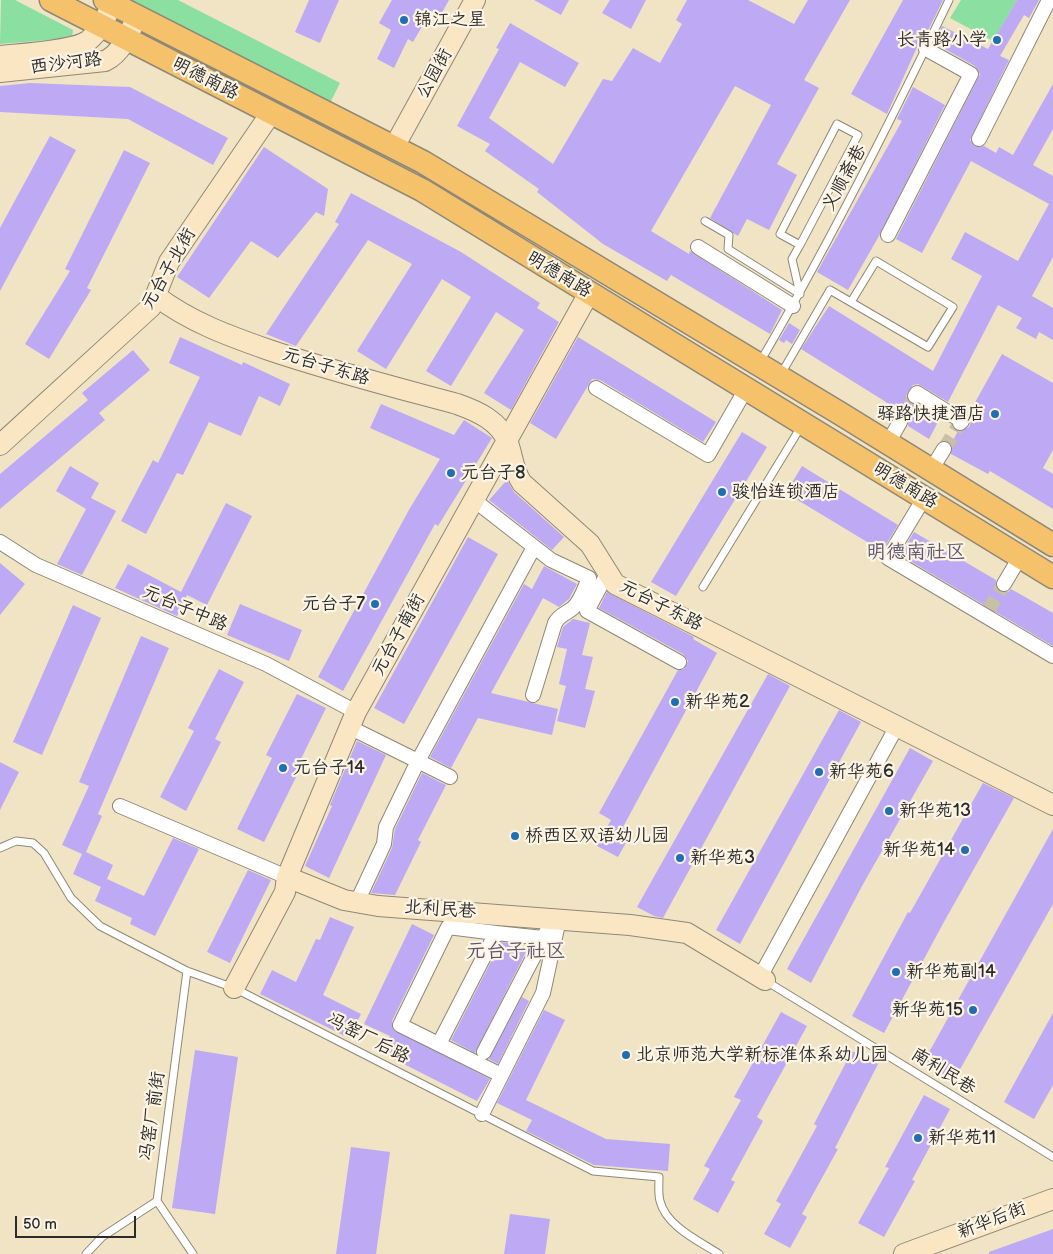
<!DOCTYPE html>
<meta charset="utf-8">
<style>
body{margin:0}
#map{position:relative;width:1053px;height:1254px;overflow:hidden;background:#f0e4c5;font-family:"Balsamiq Sans",sans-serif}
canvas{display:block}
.scale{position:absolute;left:15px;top:1216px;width:121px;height:22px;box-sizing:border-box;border:2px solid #2b2b2b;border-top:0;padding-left:6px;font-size:15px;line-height:18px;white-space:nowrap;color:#2b2b2b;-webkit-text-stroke:4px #fcf5e5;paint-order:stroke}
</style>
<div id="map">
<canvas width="1053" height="1254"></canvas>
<div class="scale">50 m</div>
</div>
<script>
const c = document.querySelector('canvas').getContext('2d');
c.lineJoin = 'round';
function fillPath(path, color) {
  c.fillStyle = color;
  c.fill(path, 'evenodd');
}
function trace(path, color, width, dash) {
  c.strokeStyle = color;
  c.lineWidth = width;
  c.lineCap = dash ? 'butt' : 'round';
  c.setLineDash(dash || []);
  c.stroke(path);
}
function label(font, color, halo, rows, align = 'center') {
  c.font = font + ' "Balsamiq Sans","LXGW WenKai TC",sans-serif';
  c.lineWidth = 4.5;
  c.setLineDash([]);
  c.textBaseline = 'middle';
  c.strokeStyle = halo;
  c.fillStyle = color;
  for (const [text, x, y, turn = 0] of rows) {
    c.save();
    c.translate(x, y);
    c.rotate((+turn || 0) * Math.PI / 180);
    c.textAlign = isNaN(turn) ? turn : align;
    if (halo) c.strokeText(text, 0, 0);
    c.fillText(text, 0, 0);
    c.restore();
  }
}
fillPath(new Path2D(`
 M1,0H15L73,30L72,38L0,44Z
 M127,0H178L340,83L330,103Z
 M961,0H1017L993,41L950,18Z`), '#8bdfa1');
fillPath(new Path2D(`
 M309,0H339L320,43L295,32Z
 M392,0H449L440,16L431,11L413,42L408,39L394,68L377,59L391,30L379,23Z
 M534,0H569L561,15Z
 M610,0H646L631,29L602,13Z
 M687,0H748L794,24L808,0H850L804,80L819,88L777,164L797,175L769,230L747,219L738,236L710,218L771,105L735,86L651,231L689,254L690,251L782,310L770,334L671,275L667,281L603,244L537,192L539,189L485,151L490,144L457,126L499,49L496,48L510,23L579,63L565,87L520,62L489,118L553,164L603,79L612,81L633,48L660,63L682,24L676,20Z
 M903,0H943L923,41L918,45L887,114L851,94Z
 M1017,0H1039L1029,18L1024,15L1000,56L1009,60L970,140L976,147L984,146L996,153L999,147L1013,155L1053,84V129L1033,165L1053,176V257L1032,296L1053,308V340L1039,332L1036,339L1016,328L1022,318L998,305L948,402L918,384L913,385L908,392L906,396L910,403L918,404L940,418L929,439L908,426V418L902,412L801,349L829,306L933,371L982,276L951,259L965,232L1018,261L1049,204L971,161L922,253L896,239L980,74L975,66L934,43L942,26L988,49Z
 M30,83L130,87L228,138L213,165L128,119L0,112V86Z
 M913,87L945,105L879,236L848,290L817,272L902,121L897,119Z
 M50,136L76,150L0,291V228Z
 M264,147L328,189L324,216L316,212L278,258L251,241L209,298L177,277Z
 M124,150L150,163L87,288L91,290L49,359L25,344L70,271L65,269Z
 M351,193L461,252L540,303L537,308L559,322L511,410L484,393L524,330L496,312L451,386L426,371L471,297L442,279L386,369L357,351L412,264L368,240L296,346L266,334L339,224L335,222Z
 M789,323L800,330L792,344L786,340L784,343L779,340Z
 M180,337L242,365L243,362L290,384L280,406L259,396L241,436L209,422L183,475L177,473L146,534L121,521L153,460L158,463L200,377L169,363Z
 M578,337L716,422L703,442L600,380L592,379L556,439L530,423Z
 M133,350L150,370L99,413L105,420L0,509V474L88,400L82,393Z
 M1002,354L1053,383V450L1043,468L1053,474V509L990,471L988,474L951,454V444L958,431L969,427L971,422L968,415Z
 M381,404L454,435L464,420L492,438L438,526L435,524L343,691L318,677L410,508L440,459L370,428Z
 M742,432L767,447L676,596L651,582Z
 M70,466L99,483L91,498L116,511L82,575L57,564L86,509L56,491Z
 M802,466L898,525L882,551L786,493Z
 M507,480L514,492L564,537L552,550L489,500Z
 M226,503L252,516L207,605L187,595L177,616L115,588L128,564L181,592Z
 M914,532L996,580V588L1000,592H1008L1011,589L1053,613V646L900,555Z
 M468,537L498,554L404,724L374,708Z
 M0,563L25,584L0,615Z
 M544,566L577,584L576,586L569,599L559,607L543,598L491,693L558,709L552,735L478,718L451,768L430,757L524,584L532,589Z
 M607,592L694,637L693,639L717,653L623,827L632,832L618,857L597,846L611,820L599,813L678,670L684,669L688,661L683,654L599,608Z
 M240,604L302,630L289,661L227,635Z
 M73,605L101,618L42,755L13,742Z
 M573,619L590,623L582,655L593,657L585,689L595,691L585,728L557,721L566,686L559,684L567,649L557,647L563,627Z
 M141,636L169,648L98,814L102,816L86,852L113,865L107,879L144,896L173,838L199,849L155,936L130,924L132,918L95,901L101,887L73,874L82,854L62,845L89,786L79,782Z
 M219,669L244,682L215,739L221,742L186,811L160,797L194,731L188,728Z
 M768,674L790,686L663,918L654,916L637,907Z
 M297,694L326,708L297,767L300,769L264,842L237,829L272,758L266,755Z
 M839,710L861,722L740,944L716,930Z
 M357,741L386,755L329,878L305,866L332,806L330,805Z
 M910,748L933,761L862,886L811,983L787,969Z
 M0,762L19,772L0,810Z
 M422,773L446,785L418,840L421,842L395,895L371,893L392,848L395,829Z
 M983,783L1014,798L945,920L884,1033L852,1016L908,912L910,913Z
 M1053,829V904L954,1080L923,1063Z
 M248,870L271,880L230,963L207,952Z
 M330,917L354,927L323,995L361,1014L349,1038L260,994L272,970L296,982L316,939L320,940Z
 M412,924L434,935L392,1021L393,1029L490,1079L477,1101L382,1053L390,1036L364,1024Z
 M501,942L515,944L527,950L475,1053L451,1040Z
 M522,997L529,1001L498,1064L489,1059Z
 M544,1010L565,1020L526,1100L606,1139L670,1144L668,1171L594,1165L526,1131L532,1120L497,1103Z
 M781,1012L807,1026L757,1117L763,1121L731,1180L735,1182L718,1213L693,1199L710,1169L704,1166L741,1100L734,1097Z
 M1053,1013V1085L1034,1119L1004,1102Z
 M195,1050L238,1057L215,1214L172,1208Z
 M852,1051L878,1064L835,1148L838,1149L802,1214L807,1217L790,1248L764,1234L781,1204L776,1201L817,1126L814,1124Z
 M924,1095L950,1109L912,1180L915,1181L884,1237L858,1223L889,1168L885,1167Z
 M351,1147L390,1152L376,1254H336Z
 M510,1214L550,1219L545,1254H504Z
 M1053,1229V1254H989V1252Z`), '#bda9f4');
trace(new Path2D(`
 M900,422L915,396
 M944,449L960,423
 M988,611L1004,584`), '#c9bfa6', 14, [14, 7]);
const lane = new Path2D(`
 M705,221L729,235L728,249L800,294
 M800,294L792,259L800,245L858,135L837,124L780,234L800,245
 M760,362C829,244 890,123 949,0
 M781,374L830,290L928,347L953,307L876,261L851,302
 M703,587L802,425
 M0,848L16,841L33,843L44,853L71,898L100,926L187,971L234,988L593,1171L659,1177C659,1184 658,1194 660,1201C666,1226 699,1241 719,1254
 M187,971L157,1201L193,1254
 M766,981L1053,1157
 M86,1254L102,1237L157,1201`);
const street = new Path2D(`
 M979,139L1049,0
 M888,235L971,74L926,49
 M698,247L793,306
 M596,388L708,455L746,389
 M915,396L917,393L962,421L960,423
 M888,443L900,422
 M931,470L944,449
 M924,498L888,558L1053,656
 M474,500L551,560L589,578C585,587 581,601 573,608C566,614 560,614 555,623L533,695
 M0,542L36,565L266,664L356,712
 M607,574L587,611L679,662
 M1004,584L1020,557
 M349,727L450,777
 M120,806L287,877
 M357,902L384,844L386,827L418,761L534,547
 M496,933L448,927L400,1025L501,1075
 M760,977L897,726
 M439,1044L496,933L543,938
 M484,1052L547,931
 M482,1114L543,993L559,919`);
const secondary = new Path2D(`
 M0,56C20,54 75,51 89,40C101,30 106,17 112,4
 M0,72L105,61C122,53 130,32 137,16
 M394,147L475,0
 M156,296C190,322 229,336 269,350C331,371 394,387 457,404C477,411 500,421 508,443C513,457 513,470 522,483L590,544L615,584L1053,805
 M0,445L151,307L169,262L271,113
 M287,877L344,900L378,906L630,925L687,933L765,980
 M234,988L285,892L287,877L356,712L589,293
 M904,1254L1053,1199`);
const primary = new Path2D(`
 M51,0L422,190L1053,577
 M105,0L423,162L841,414L1053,545`);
trace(lane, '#8e8878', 9);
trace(street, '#8e8878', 16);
trace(secondary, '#8e8878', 22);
trace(primary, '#8e8878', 25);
trace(lane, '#fff', 7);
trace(street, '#fff', 14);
trace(secondary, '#fbe6c4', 20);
trace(primary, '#f5c16b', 22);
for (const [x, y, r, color] of [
 [404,20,5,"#1f6fb2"],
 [997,40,5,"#1f6fb2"],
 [995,414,5,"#1f6fb2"],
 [451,473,5,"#1f6fb2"],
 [722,492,5,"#1f6fb2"],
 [375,604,5,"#1f6fb2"],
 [675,702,5,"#1f6fb2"],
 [283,768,5,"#1f6fb2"],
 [819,772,5,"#1f6fb2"],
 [889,811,5,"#1f6fb2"],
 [515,836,5,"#1f6fb2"],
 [965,850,5,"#1f6fb2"],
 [680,858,5,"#1f6fb2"],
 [896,972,5,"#1f6fb2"],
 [973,1010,5,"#1f6fb2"],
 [626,1055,5,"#1f6fb2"],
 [918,1138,5,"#1f6fb2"]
]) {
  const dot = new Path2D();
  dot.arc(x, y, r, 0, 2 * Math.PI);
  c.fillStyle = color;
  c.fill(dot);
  trace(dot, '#fcf5e5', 2);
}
label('18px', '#2b2b2b', '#fcf5e5', [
 ["锦江之星",414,20],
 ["长青路小学",987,40,"right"],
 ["驿路快捷酒店",985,414,"right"],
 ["元台子8",461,473],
 ["骏怡连锁酒店",732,492],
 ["元台子7",365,604,"right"],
 ["新华苑2",685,702],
 ["元台子14",293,768],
 ["新华苑6",829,772],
 ["新华苑13",899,811],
 ["桥西区双语幼儿园",525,836],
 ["新华苑14",955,850,"right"],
 ["新华苑3",690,858],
 ["新华苑副14",906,972],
 ["新华苑15",963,1010,"right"],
 ["北京师范大学新标准体系幼儿园",636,1055],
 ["新华苑11",928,1138]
], 'left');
label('18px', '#2b2b2b', '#fcf5e5', [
 ["西沙河路",66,64,-7],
 ["公园街",435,74,-61],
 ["明德南路",205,79,27],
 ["义顺斋巷",845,178,-62],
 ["元台子北街",169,269,-60],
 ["明德南路",559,275,31],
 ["元台子东路",326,367,17],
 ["明德南路",905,486,31],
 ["元台子东路",661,606,27],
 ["元台子中路",185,609,23],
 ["元台子南街",399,635,-61],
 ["北利民巷",440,910,4],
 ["冯窑厂后路",368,1039,27],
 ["南利民巷",943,1072,32],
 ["冯窑厂前街",153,1116,-82],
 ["新华后街",992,1221,-21]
]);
label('20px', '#5e5771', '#fcf5e5', [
 ["明德南社区",916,553],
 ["元台子社区",516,952]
]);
</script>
